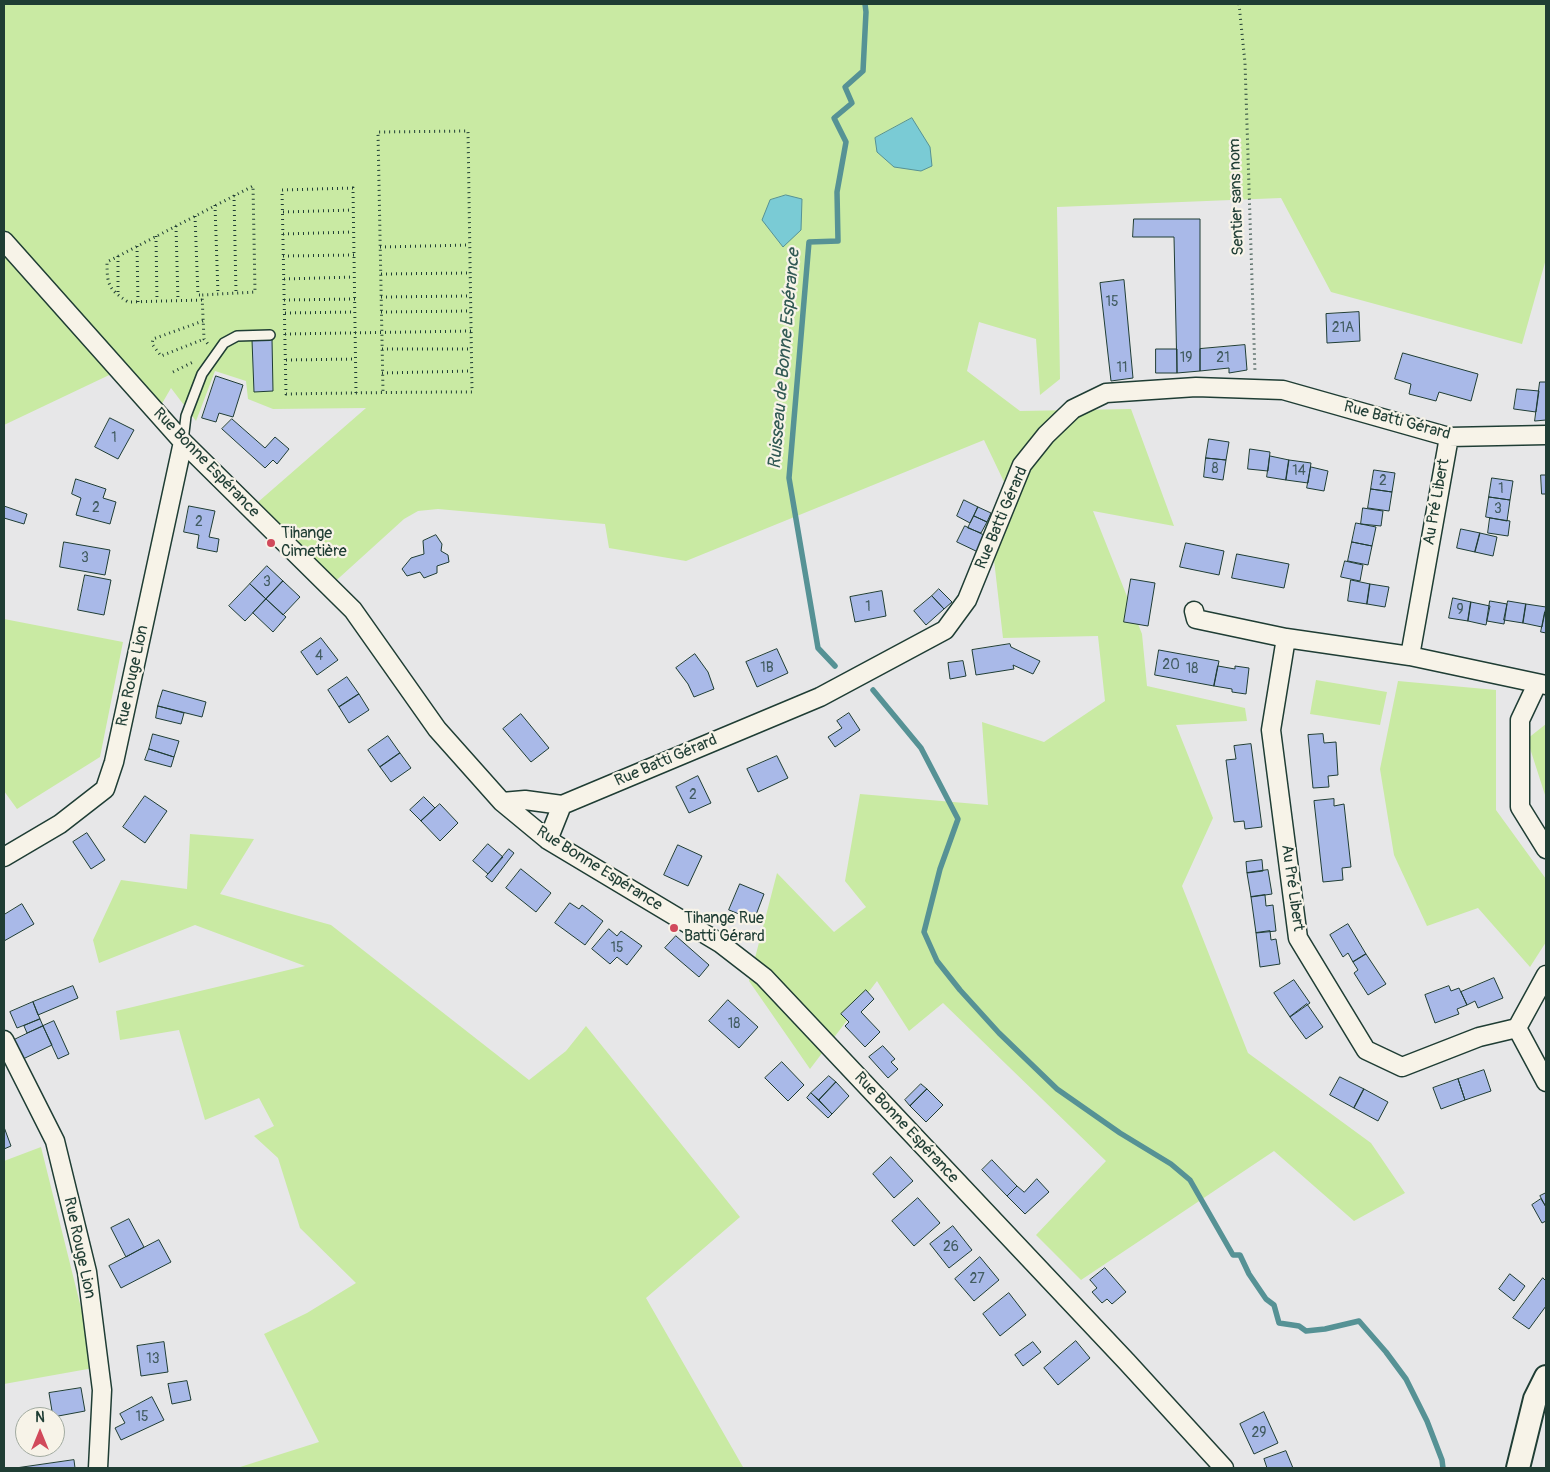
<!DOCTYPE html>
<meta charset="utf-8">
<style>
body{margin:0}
#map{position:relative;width:1550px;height:1472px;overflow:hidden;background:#e7e7e8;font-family:Pangolin,sans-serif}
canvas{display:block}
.frame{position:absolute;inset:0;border:5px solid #1f3d34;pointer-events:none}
.north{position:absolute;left:15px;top:1407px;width:50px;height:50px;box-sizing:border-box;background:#f7f3e8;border:1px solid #a1aaa0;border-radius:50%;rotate:0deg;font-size:14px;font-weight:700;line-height:20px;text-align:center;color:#1f3d34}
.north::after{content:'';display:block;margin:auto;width:18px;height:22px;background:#d1495b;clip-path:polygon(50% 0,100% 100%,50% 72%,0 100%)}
</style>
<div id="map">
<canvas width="1550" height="1472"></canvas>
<div class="frame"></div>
<div class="north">N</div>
</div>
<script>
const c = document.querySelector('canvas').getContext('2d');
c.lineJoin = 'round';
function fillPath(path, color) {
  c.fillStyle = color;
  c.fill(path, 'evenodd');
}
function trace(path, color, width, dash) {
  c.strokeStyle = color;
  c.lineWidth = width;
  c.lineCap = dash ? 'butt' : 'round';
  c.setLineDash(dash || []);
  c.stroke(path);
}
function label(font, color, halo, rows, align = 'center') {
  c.font = font + ' Pangolin,sans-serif';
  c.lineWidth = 4.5;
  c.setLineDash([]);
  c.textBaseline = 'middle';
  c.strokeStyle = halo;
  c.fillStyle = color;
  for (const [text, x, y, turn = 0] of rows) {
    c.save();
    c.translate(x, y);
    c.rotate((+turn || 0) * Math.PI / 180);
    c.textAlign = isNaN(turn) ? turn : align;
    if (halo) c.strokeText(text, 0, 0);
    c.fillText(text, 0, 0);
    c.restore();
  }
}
fillPath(new Path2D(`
 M4,4H1546V259L1522,344L1331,292L1281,198L1057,207L1060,379L1040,395L1036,339L979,322L967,371L1020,411L1131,409L1174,526L1093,511L1142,634L1147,686L1245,708L1247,721L1176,725L1213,818L1182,886L1248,1053L1371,1143L1405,1193L1354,1221L1274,1151L1081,1280L1036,1235L1106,1161L943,1003L909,1031L877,981L810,1069L749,981L777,873L834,932L866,907L845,881L860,794L988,805L982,722L1044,742L1105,701L1098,636L1003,638L994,560L1016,507L984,440L686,561L609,548L605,524L438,509L418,511L404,519L329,587L250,509L366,408L273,409L248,399L246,381L215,371L196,421L171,388L160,407L124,368L4,425Z
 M4,619L123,642L100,757L17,809L4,791Z
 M1316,680L1387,692L1380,725L1310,714Z
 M1398,681L1496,690V810L1546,879V942L1530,967L1478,908L1427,926L1394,855L1380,769Z
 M1546,724V798L1527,739Z
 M190,834L254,839L220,894L331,925L529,1080L566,1051L586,1026L740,1217L646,1298L743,1467L747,1468H237L319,1442L264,1334L307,1313L356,1283L300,1228L278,1158L254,1136L274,1126L259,1098L205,1120L179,1030L120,1040L116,1011L305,966L195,925L99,963L93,940L121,880L187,889Z
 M41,1147L84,1320L99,1367L4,1384V1161Z`), '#c9eaa3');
const water = new Path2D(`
 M912,118L930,147L932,166L921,171L894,167L877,152L875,138Z
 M786,195L802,199L801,230L783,247L762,220L770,200Z`);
fillPath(water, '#7acbd5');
trace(water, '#569295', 1);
trace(new Path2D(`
 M835,666L818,648L789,478L809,242L838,241L837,192L846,142L834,118L852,103L845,87L863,71L866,12L865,4
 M873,690L921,748L958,819L940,869L924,932L937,961L960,990L999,1033L1057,1089L1120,1133L1171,1164L1190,1180L1233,1255H1240L1249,1274L1266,1299L1274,1305L1279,1323L1299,1326L1306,1331L1325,1329L1359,1321L1386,1352L1406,1379L1427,1421L1442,1460L1443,1468`), '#569295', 5.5);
const building = new Path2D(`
 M1134,219H1200V371L1177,373L1174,237H1133Z
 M1124,280L1133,378L1111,381L1100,283Z
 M1359,312L1360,341L1327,343L1326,314Z
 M272,339L273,391L254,392L252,340Z
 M1245,345L1247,370L1229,373V368L1200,371V349Z
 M1156,349H1177V373H1156Z
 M1403,353L1478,374L1471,401L1439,392L1436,401L1409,394L1411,384L1395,379Z
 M216,376L243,385L233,417L219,413L216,422L202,418Z
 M1540,382H1546V420L1535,421Z
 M1517,389L1539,391L1536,412L1514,409Z
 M110,418L134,430L118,459L95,447Z
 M232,419L265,448L275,437L289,449L277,464L273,460L265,468L222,429Z
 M1209,439L1229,442L1226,460L1206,458Z
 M1250,449L1270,452L1268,471L1248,469Z
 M1270,456L1289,460L1286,480L1267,477Z
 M1206,458L1226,460L1223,480L1204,477Z
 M1289,460L1311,463L1308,483L1286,480Z
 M1311,467L1328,471L1324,491L1307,488Z
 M1374,470L1395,473L1392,492L1371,489Z
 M1541,475H1546V494H1542Z
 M1492,478L1513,481L1510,500L1489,497Z
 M76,479L106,489L103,498L116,502L110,524L76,515L81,498L72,494Z
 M1371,489L1392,492L1389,511L1368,508Z
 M1489,497L1510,500L1507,521L1486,517Z
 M964,500L978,507L970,523L957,516Z
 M4,506L27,514L24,524L4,518Z
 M189,506L215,511L209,537L219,539L217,552L197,548L199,535L184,532Z
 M978,507L991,513L987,522L974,516Z
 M1363,508L1383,511L1381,526L1361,524Z
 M974,516L987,522L981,533L968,528Z
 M1490,518L1510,521L1508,536L1488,533Z
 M1356,523L1376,527L1372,546L1352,542Z
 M965,526L986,536L978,552L957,542Z
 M1461,529L1480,533L1475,552L1457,548Z
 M1480,533L1497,537L1493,556L1475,552Z
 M436,535L442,544L441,551L448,555L449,562L437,566V573L424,578L420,572L407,576L402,569L411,558L424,554L423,541Z
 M64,542L110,550L105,575L60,567Z
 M1352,542L1372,546L1368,565L1348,561Z
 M1186,543L1224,551L1219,575L1180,567Z
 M1237,554L1289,564L1284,588L1232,578Z
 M1345,561L1363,565L1360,581L1341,577Z
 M267,566L283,581L266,599L250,584Z
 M85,575L111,580L104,615L78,610Z
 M1131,579L1155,583L1148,626L1124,622Z
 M1351,580L1370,584L1367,604L1348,601Z
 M283,581L300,597L283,615L266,599Z
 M250,584L266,599L245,621L229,606Z
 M1370,584L1389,587L1385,607L1367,604Z
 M939,589L952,602L944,609L932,596Z
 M882,591L886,616L855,622L850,597Z
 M932,596L944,609L926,625L914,611Z
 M1453,598L1471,602L1468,621L1449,618Z
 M266,599L286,617L273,632L253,613Z
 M1490,601L1507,604L1504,624L1487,621Z
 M1508,601L1526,604L1523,623L1504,620Z
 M1471,602L1490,606L1486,625L1468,621Z
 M1526,604L1546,607L1542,627L1523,623Z
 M1545,612H1546V633L1541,632Z
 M321,638L338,660L317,675L301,652Z
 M1010,644L1011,647L1040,661L1033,674L1013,665L1014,669L976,675L972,650Z
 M777,649L788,673L757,687L746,662Z
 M1159,650L1219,661L1214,686L1155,675Z
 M695,654L708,672L714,689L694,697L688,684L676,668Z
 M963,661L966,676L950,679L948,663Z
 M1218,666L1235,669V666L1249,668L1246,694L1232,692V689L1214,686Z
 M347,677L359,694L339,707L328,690Z
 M163,690L206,702L202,717L158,706Z
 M359,694L369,710L349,723L339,707Z
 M158,706L184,713L181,724L156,718Z
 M849,713L860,730L835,747L828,737L842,728L837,721Z
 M521,714L549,748L531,762L503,729Z
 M153,734L179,741L174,757L149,749Z
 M1323,734L1324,743L1336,742L1338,775L1328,776L1329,787L1313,788L1308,735Z
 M388,736L400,753L380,767L368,750Z
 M1251,744L1262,827L1245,829L1244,821L1234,822L1226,760L1236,759L1234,746Z
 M149,749L174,757L171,767L145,760Z
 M400,753L411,768L391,782L380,767Z
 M777,756L788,778L758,792L747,769Z
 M698,776L711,803L689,813L676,787Z
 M145,796L167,811L145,843L123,827Z
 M424,797L435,808L421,821L410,810Z
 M1334,799V806L1344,804L1351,867L1342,868L1343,880L1323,882L1314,801Z
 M440,804L458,823L440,841L421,821Z
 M87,833L105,860L91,869L73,842Z
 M488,844L503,857L488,874L473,861Z
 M678,845L702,856L688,886L664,875Z
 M509,849L514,853L492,882L486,877Z
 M1262,860L1263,871L1247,873L1246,862Z
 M521,869L551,893L536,912L506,888Z
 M1268,870L1272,894L1251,897L1247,873Z
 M740,884L764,894L754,920L729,910Z
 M1265,895L1266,906L1273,905L1276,931L1256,933L1251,897Z
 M570,903L579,909L582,905L603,921L585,945L555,923Z
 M22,904L34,924L4,941V915Z
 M1348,924L1366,954L1353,962L1348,953L1343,957L1330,935Z
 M609,929L617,936L621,931L642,946L627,965L617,957L610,964L592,949Z
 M1270,931L1271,940L1276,939L1280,964L1260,967L1256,933Z
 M676,936L709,965L699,977L665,948Z
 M1366,954L1386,984L1368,995L1354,973L1358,970L1353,962Z
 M1494,978L1503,998L1478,1008L1475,1001L1467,1005L1461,992Z
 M1294,980L1310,1003L1290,1017L1274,993Z
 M73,986L78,998L38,1015L33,1002Z
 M1449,986L1451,991L1459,988L1467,1005L1457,1009L1459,1014L1435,1023L1425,995Z
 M866,990L874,999L861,1012L880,1032L865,1047L845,1026L849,1022L841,1014Z
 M728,1000L758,1027L739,1048L709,1021Z
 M33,1002L40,1019L17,1028L10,1012Z
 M1307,1004L1323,1027L1306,1039L1290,1017Z
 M40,1019L43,1026L27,1033L24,1026Z
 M54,1021L69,1054L58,1059L43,1026Z
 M43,1026L52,1045L23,1059L14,1040Z
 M883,1046L895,1059L891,1062L898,1069L888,1078L869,1057Z
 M782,1062L804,1085L788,1101L765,1078Z
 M1484,1070L1491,1091L1465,1100L1458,1079Z
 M829,1076L836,1082L819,1100L811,1093Z
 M1340,1077L1364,1089L1354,1108L1330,1095Z
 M1458,1079L1465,1100L1441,1109L1433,1088Z
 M836,1082L849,1096L832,1114L819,1100Z
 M921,1084L927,1089L910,1106L905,1100Z
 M927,1089L943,1105L926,1122L910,1106Z
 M1364,1089L1388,1102L1378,1121L1354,1108Z
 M811,1093L832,1114L828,1118L807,1098Z
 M4,1127L11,1146L4,1149Z
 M891,1157L913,1181L894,1198L873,1174Z
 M992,1160L1017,1186L1007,1196L982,1170Z
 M1037,1179L1049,1192L1025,1214L1007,1196L1017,1186L1024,1192Z
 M1546,1193V1207L1540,1196Z
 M918,1198L940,1223L914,1246L892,1221Z
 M1541,1199L1546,1207V1221L1542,1223L1532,1205Z
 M129,1219L144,1247L126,1257L111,1228Z
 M953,1226L972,1250L949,1268L930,1244Z
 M159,1240L171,1262L121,1288L109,1266Z
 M980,1257L999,1280L974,1301L955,1279Z
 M1105,1268L1126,1292L1112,1304L1107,1299L1102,1303L1092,1292L1097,1288L1090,1280Z
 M1510,1274L1525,1286L1514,1301L1499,1289Z
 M1543,1278L1546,1281V1306L1529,1329L1513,1318Z
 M1009,1293L1026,1315L1000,1336L983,1314Z
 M1076,1341L1090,1358L1058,1385L1044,1368Z
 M164,1342L168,1372L141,1376L137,1346Z
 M1033,1342L1041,1352L1023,1366L1015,1355Z
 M187,1381L191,1400L172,1404L168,1384Z
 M81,1388L85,1411L53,1417L49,1393Z
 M152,1397L164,1420L121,1440L115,1428L125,1423L120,1414Z
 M1264,1412L1278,1443L1254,1454L1240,1424Z
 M1286,1451L1293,1468H1267L1264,1459Z
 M74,1460L75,1468H16Z`);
fillPath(building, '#a9b9e8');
trace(building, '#1f3d34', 1);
const service = new Path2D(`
 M183,441L186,416L202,374L224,343L237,336L270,335`);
const minor = new Path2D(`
 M4,241L183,442L353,610L437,729L502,802L548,840L720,943L764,977L1127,1362L1224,1468
 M1194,611L1196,619L1286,638
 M1410,656L1449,437
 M1537,684L1520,720V807L1546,849
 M502,802L525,800L562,805
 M548,840L562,805L820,697L945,630L967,600L1022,465L1046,435L1073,409L1106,393L1196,387L1283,390L1449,437L1546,435
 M4,857L60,824L105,789L114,762L183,442
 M1517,1028L1479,1037L1402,1067L1366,1050L1298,938L1271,730L1286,638L1410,656L1546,685
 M1517,1028L1546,1082
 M1517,1028L1546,975
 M4,1040L55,1141L87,1272L102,1390L98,1468`);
const tertiary = new Path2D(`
 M1518,1468L1535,1399L1546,1377`);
trace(service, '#1f3d34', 12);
trace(minor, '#1f3d34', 21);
trace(tertiary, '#1f3d34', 26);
trace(new Path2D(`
 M1239,4L1245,63L1255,373
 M234,195L236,293
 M215,205L218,294
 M283,212L353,210
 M195,216L198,295H202
 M176,226L178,301
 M283,234L353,232
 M156,236L157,301
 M137,246L138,302
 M380,247L470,245
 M118,256V295
 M283,256L354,255
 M381,274L470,273
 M284,279L354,277
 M381,297L470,296
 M202,300L128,302C108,289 107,284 107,262L253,186L255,292L202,295L204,339L208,344
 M284,300L355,299
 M381,312L471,311
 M285,313L355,312
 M203,321L153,339L152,344L161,356L204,339
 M285,334L471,331
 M382,349H471
 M286,360L356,359
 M173,372L193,362
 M382,373L472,371
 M356,393L353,188L282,190L286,394C348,393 410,392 472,392L468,131L378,132L383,392`), '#1f3d34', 3, [1, 4]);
trace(service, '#f7f3e8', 9);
trace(minor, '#f7f3e8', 18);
trace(tertiary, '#f7f3e8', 22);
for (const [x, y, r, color] of [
 [271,543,5,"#d1495b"],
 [674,928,5,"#d1495b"]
]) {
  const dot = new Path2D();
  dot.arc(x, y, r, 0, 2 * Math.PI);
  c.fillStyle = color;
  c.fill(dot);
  trace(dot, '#f7f3e8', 2);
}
label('14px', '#425c61', null, [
 ["15",1112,302],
 ["21A",1343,328],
 ["19",1186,358],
 ["21",1223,358],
 ["11",1122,368],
 ["1",114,438],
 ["8",1215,469],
 ["14",1299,471],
 ["2",1383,481],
 ["1",1501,489],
 ["2",96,508],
 ["3",1498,509],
 ["2",199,522],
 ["3",85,558],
 ["3",267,582],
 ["1",868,607],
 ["9",1460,610],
 ["4",319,656],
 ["20",1171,665],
 ["1B",767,668],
 ["18",1192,669],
 ["2",693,795],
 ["15",617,948],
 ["18",734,1024],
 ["26",951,1247],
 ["27",977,1279],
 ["13",153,1359],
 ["15",142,1417],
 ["29",1259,1433]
]);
label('16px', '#1f3d34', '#f7f3e8', [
 ["Sentier sans nom",1237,197,-92],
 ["Rue Batti Gérard",1397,421,15],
 ["Rue Bonne Espérance",206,463,46],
 ["Au Pré Libert",1437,502,-80],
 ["Rue Batti Gérard",1002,518,-67],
 ["Rue Rouge Lion",133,676,-78],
 ["Rue Batti Gérard",666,761,-23],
 ["Rue Bonne Espérance",599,869,32],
 ["Au Pré Libert",1292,888,82],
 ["Rue Bonne Espérance",906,1128,47],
 ["Rue Rouge Lion",79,1248,78]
]);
label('16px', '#1f3d34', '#f7f3e8', [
 ["Tihange",281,534],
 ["Cimetière",281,552],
 ["Tihange Rue",684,919],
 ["Batti Gérard",684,937]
], 'left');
label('italic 18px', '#315954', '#f7f3e8', [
 ["Ruisseau de Bonne Espérance",785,359,-85]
]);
</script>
